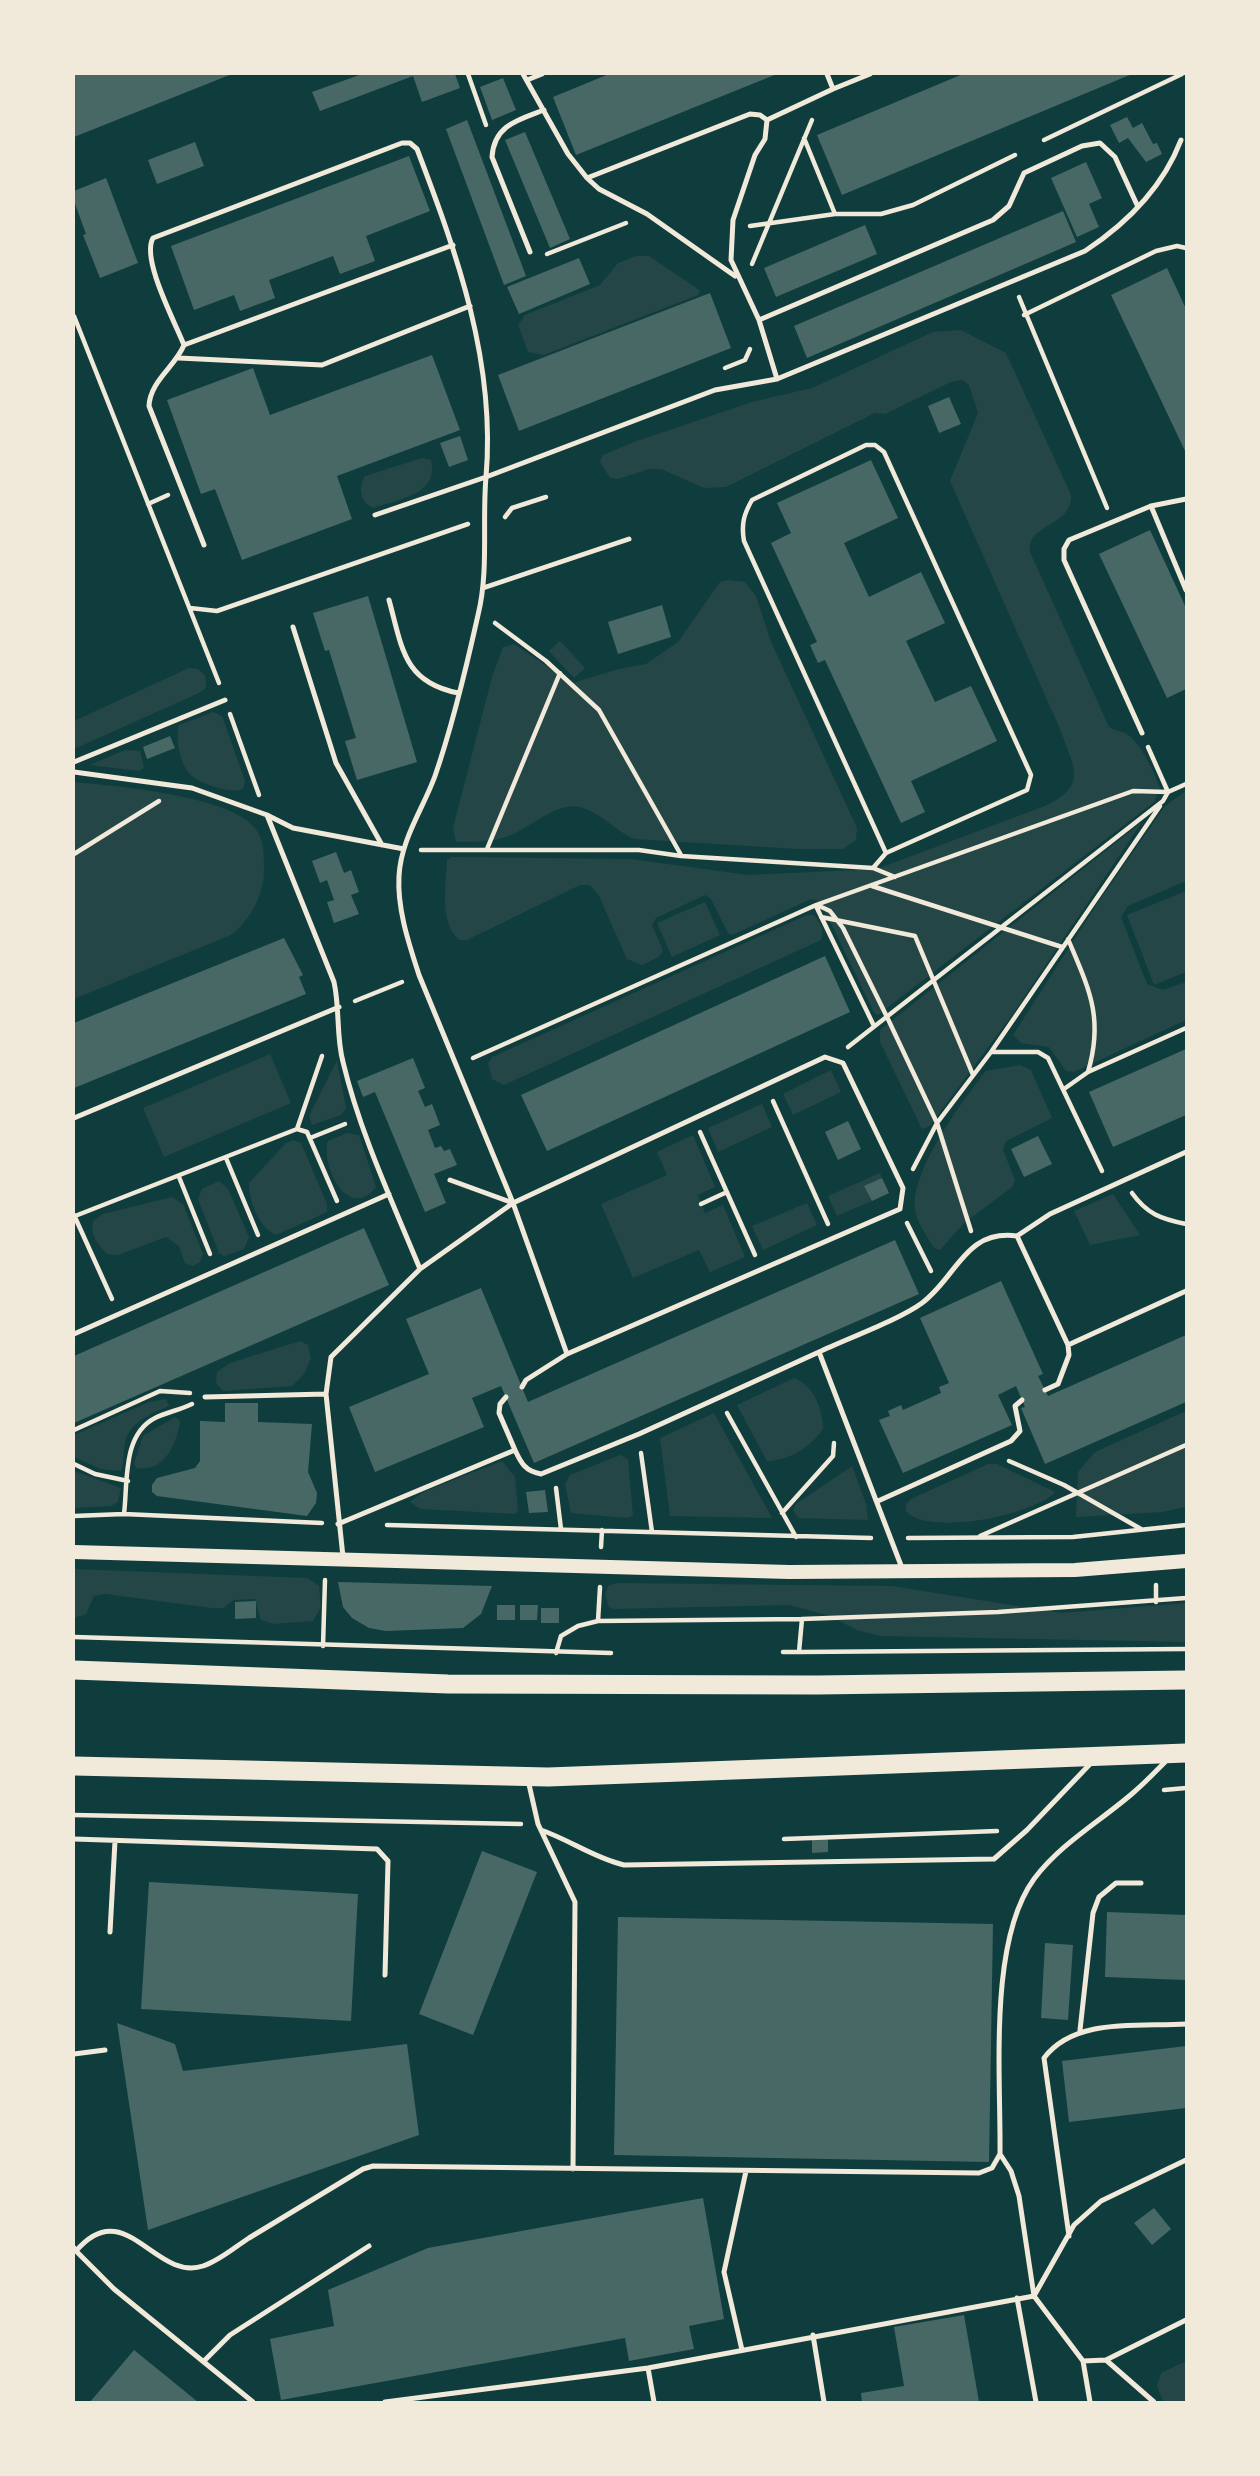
<!DOCTYPE html>
<style>
body{margin:0}
#map{position:relative;width:1260px;height:2476px;overflow:hidden;background:#0f3d3e;font-family:Helvetica,sans-serif}
canvas{display:block}
.frame{position:absolute;inset:0;border:75px solid #f1e9da;pointer-events:none}
</style>
<div id="map">
<canvas width="1260" height="2476"></canvas>
<div class="frame"></div>
</div>
<script>
const c = document.querySelector('canvas').getContext('2d');
c.lineJoin = 'round';
function fillPath(path, color) {
  c.fillStyle = color;
  c.fill(path, 'evenodd');
}
function trace(path, color, width, dash) {
  c.strokeStyle = color;
  c.lineWidth = width;
  c.lineCap = dash ? 'butt' : 'round';
  c.setLineDash(dash || []);
  c.stroke(path);
}
fillPath(new Path2D(`
 M636,256H649L695,287L700,291L698,295L544,355L528,352L518,325L525,315L600,285L618,263Z
 M961,330L1006,353L1071,495C1072,528 1027,522 1030,552L1109,727C1114,730 1120,731 1125,733C1141,742 1154,772 1160,788L1154,802L878,1015L874,1013L827,915L819,901L811,899L732,935L728,933L711,899L705,895L656,918L652,925L663,950L659,957L642,965L627,959L599,896L590,885H580L467,940H459C439,922 446,885 447,860L452,857L631,859L748,875L877,869L1045,806C1089,785 1074,768 1060,729L950,481L978,413L969,385L962,380L951,382L885,414L875,413L726,487L704,488L661,469H649L618,479L610,478L600,462L603,455L634,442L752,402L812,388L933,332Z
 M422,458L431,460C439,495 399,499 373,508C360,502 358,487 365,476Z
 M727,580L745,582L756,596L771,642L857,828L856,840L843,849H798L634,839C616,831 602,814 583,808C557,800 532,827 509,836C493,842 473,842 456,842L453,828L492,677L503,647L514,644L572,683L619,669L646,664L678,642L720,582Z
 M560,641L585,668L574,678L549,651Z
 M189,668L198,669L205,676L206,688L199,693L74,749V721Z
 M213,712L222,716L245,781L243,789C231,794 197,784 188,772C180,762 175,737 179,725Z
 M125,750L140,751L144,768L139,771L90,765Z
 M74,782C115,786 228,795 255,828C264,839 264,855 264,869C264,895 251,919 231,935L74,999Z
 M1186,791V881L1128,906L1121,917L1147,984L1163,990L1186,982V1020L1074,1072L1066,1071L1049,1047L1021,1043L1013,1035L1097,904L1165,806Z
 M1142,822L1012,1015L930,1126L922,1129L880,1042V1030Z
 M1186,891V972L1154,985L1127,915Z
 M705,902L720,935L672,957L657,923Z
 M807,915H814C820,922 825,930 821,940L504,1085L492,1079L488,1063L492,1057Z
 M270,1054L291,1103L164,1157L143,1108Z
 M337,1060L346,1108L341,1115L312,1125L309,1116Z
 M1020,1065L1031,1070L1052,1118L1006,1141L1003,1150L1015,1180L1012,1187L963,1224L940,1250L934,1248C928,1238 919,1226 916,1214C906,1176 963,1100 986,1071Z
 M831,1070L841,1092L793,1115L783,1094Z
 M762,1104L772,1127L718,1152L708,1128Z
 M347,1133L359,1135L376,1187C348,1223 320,1164 328,1141Z
 M693,1135L715,1187L698,1195L705,1213L723,1205L745,1257L710,1272L699,1250L633,1278L601,1204L667,1175L657,1152Z
 M293,1140L301,1143L304,1150L327,1204V1212L276,1235C260,1230 248,1199 249,1183L286,1143Z
 M880,1173L882,1178L865,1186L872,1201L837,1216L828,1196Z
 M219,1181L228,1189L249,1237L244,1249L224,1256L219,1253L198,1199L202,1189Z
 M1113,1194L1140,1235L1090,1245L1074,1211Z
 M172,1197L183,1204L203,1254L200,1262L193,1266L185,1263L179,1246L166,1237L118,1255L107,1254C97,1244 90,1235 93,1221L103,1214Z
 M807,1203L817,1225L763,1250L752,1226Z
 M300,1341L308,1345L311,1358L304,1374L292,1386L223,1391L216,1383L217,1372L230,1363Z
 M794,1378C814,1385 823,1410 823,1429C809,1448 791,1460 767,1461L737,1405Z
 M166,1399L169,1406C152,1413 130,1422 125,1442C123,1452 125,1462 121,1471L101,1469L74,1457V1435L149,1402Z
 M1186,1411V1507L1162,1512L1076,1517L1078,1472L1095,1452Z
 M714,1413L772,1518L670,1516L660,1438Z
 M175,1417L180,1421C177,1443 165,1473 136,1468L134,1463L143,1436Z
 M620,1455L628,1459L633,1516L628,1518L571,1513L565,1484L570,1475Z
 M502,1461L515,1477L518,1509L516,1514L421,1509L410,1502L423,1492Z
 M988,1464H997L1055,1492C1035,1515 927,1537 906,1511V1504L911,1499Z
 M852,1466L866,1504L868,1520L798,1518L793,1510L796,1504Z
 M74,1471L121,1488L118,1502L111,1506L74,1508Z
 M74,1569L307,1578L319,1586L321,1607L313,1621L274,1624L261,1620L255,1599L233,1600L224,1608H212L105,1594L94,1596L86,1614L74,1618Z
 M616,1583L892,1586L1061,1613L1186,1603V1642L880,1636L857,1630L830,1616L789,1605L614,1609L609,1607L605,1595L608,1586Z
 M1186,2361V2402H1163L1157,2386L1161,2373Z`), '#244646');
fillPath(new Path2D(`
 M74,74H232L74,137Z
 M362,74H455L460,88L422,102L413,76L320,111L312,92Z
 M609,74H777L576,155L553,97Z
 M963,74H1132L842,195L817,135Z
 M503,78L516,110L492,120L480,87Z
 M1127,117L1133,128L1142,123L1153,144L1157,143L1162,154L1146,162L1128,138L1119,143L1110,125Z
 M467,120L526,276L504,285L446,129Z
 M525,132L570,239L550,248L505,140Z
 M195,142L204,166L157,184L148,160Z
 M409,156L430,211L366,236L375,261L340,274L333,256L269,280L275,298L240,311L234,295L194,310L171,246Z
 M1086,162L1102,198L1089,204L1099,227L1077,237L1051,178Z
 M106,178L138,263L100,278L83,235L86,234L74,201V191Z
 M1063,211L1076,242L807,358L794,326Z
 M865,225L877,254L776,297L764,268Z
 M579,258L590,284L519,314L507,287Z
 M1167,268L1186,309V453L1111,295Z
 M710,293L731,348L519,431L498,375Z
 M432,355L460,430L337,476L352,519L242,560L215,489L201,494L167,400L253,368L270,415Z
 M949,397L961,424L939,433L928,406Z
 M460,436L468,460L449,467L440,443Z
 M871,460L898,518L844,543L869,597L921,572L945,623L906,641L935,702L971,686L997,741L911,781L925,812L901,823L825,660L818,663L810,645L817,642L771,543L791,533L777,503Z
 M1150,530L1186,608V689L1167,698L1099,554Z
 M368,596L417,762L357,780L345,741L356,738L329,650L325,651L313,613Z
 M662,605L671,637L618,654L608,622Z
 M170,736L175,748L147,759L143,747Z
 M336,852L344,873L351,870L359,892L351,895L359,914L334,923L327,902L334,900L327,880L320,883L312,861Z
 M284,938L303,975L299,977L306,994L74,1088V1023Z
 M825,956L850,1012L547,1151L521,1095Z
 M1186,1049V1115L1113,1147L1089,1092Z
 M413,1058L425,1088L418,1091L425,1107L432,1104L440,1125L428,1130L435,1148L441,1146L444,1151L450,1149L457,1165L434,1174L446,1203L425,1212L375,1092L363,1097L357,1081Z
 M848,1121L861,1149L838,1160L825,1132Z
 M1038,1136L1052,1164L1024,1177L1011,1149Z
 M882,1178L889,1193L872,1201L864,1186Z
 M364,1228L389,1285L74,1423V1356Z
 M895,1240L919,1294L534,1463L501,1386L472,1398L484,1427L375,1472L349,1407L429,1374L406,1319L481,1288L528,1402Z
 M1001,1281L1043,1374L1038,1376L1048,1396L1186,1335V1402L1045,1464L1021,1408L1025,1407L1016,1386L998,1395L1012,1425L903,1473L879,1420L890,1416L888,1411L901,1405L903,1410L941,1393L939,1387L949,1383L920,1318Z
 M225,1403H258V1422L312,1424L308,1472L317,1493L316,1503L307,1516L157,1496L152,1492V1485L157,1478L195,1468L200,1461V1421L225,1422Z
 M545,1490L548,1512L529,1513L526,1492Z
 M338,1582L492,1586L481,1614L463,1628L386,1631L369,1628L352,1618L343,1607Z
 M256,1601V1618L235,1619V1602Z
 M497,1605H515V1620H497Z
 M520,1605H538L537,1620H520Z
 M541,1608H559V1623H541Z
 M828,1839V1852L812,1853V1840Z
 M482,1851L537,1872L473,2035L419,2014Z
 M149,1882L358,1894L351,2021L141,2009Z
 M1107,1912L1186,1915V1980L1105,1977Z
 M618,1917L993,1924L989,2162L614,2155Z
 M1045,1943L1073,1945L1068,2020L1041,2018Z
 M117,2023L175,2044L183,2071L407,2044L419,2135L148,2230Z
 M1186,2046V2108L1069,2122L1062,2061Z
 M703,2198L724,2319L689,2326L694,2349L629,2361L625,2338L281,2400L270,2339L334,2326L328,2290L428,2248Z
 M1154,2208L1171,2229L1152,2245L1134,2223Z
 M964,2315L979,2402H862L861,2393L904,2386L894,2327Z
 M134,2350L198,2402H90Z`), '#486865');
trace(new Path2D(`
 M468,74L486,125
 M804,138L835,214
 M1044,140L1182,74
 M750,226L835,214H881L913,205L1015,155
 M547,254L626,223
 M752,264L812,120
 M1019,297L1107,508
 M1024,315L1156,251L1177,246L1186,248
 M74,316L219,683
 M725,368L745,360L750,349
 M148,504L168,495
 M505,517L512,508L546,497
 M190,608L217,611L468,524
 M495,623L546,661L599,710L681,855
 M230,714L259,795
 M1148,747L1168,792L1186,784
 M487,849L560,673
 M421,850H639L681,856L873,868L886,853L1027,790L1031,775L884,452L875,445H866L752,500C744,514 741,524 744,541L886,853
 M74,854L159,801
 M873,868L895,877
 M872,886L1062,947
 M817,905L830,911L843,928L887,1017L937,1123L971,1231
 M816,906L874,1026
 M821,917L915,936L973,1075
 M1068,939C1089,989 1104,1017 1088,1072
 M355,1001L402,982
 M992,1052H1038L1048,1058L1102,1171
 M473,1058L816,905L1133,791L1168,792L1163,801L848,1047
 M1064,1089L1088,1072L1186,1028
 M773,1101L828,1224
 M297,1129L322,1056
 M700,1132L755,1255
 M310,1138L345,1124
 M226,1158L258,1235
 M913,1169L937,1123L991,1052L1160,806
 M179,1177L210,1254
 M1132,1193C1147,1214 1161,1219 1186,1224
 M701,1204L727,1192
 M74,1215L112,1299
 M75,1216L297,1129L307,1132L337,1201
 M907,1223L931,1271
 M727,1413L796,1537
 M74,1430L160,1391L190,1393
 M641,1453L652,1532
 M1009,1461L1064,1485L1141,1529
 M74,1464L95,1474L128,1481
 M556,1488L561,1529
 M782,1513L833,1456L834,1443
 M124,1514C128,1482 122,1435 155,1418C167,1412 180,1410 192,1404
 M74,1516L124,1514L322,1523
 M387,1525L871,1538
 M980,1536L1186,1445
 M908,1538L1073,1537L1186,1525
 M601,1547L602,1530
 M1156,1585V1602
 M802,1619L998,1612L1186,1598
 M598,1621L600,1587
 M74,1637L611,1653
 M323,1646L325,1580
 M783,1652H799
 M556,1653L561,1636L578,1626L598,1621L802,1619L799,1652L1186,1649
 M1164,1790L1186,1788
 M74,1815L521,1824
 M784,1839L997,1831`), '#f1e9da', 4.5);
trace(new Path2D(`
 M523,74L568,154L587,178L750,114L760,115L767,120
 M527,80L542,74
 M833,89L870,74
 M767,120L765,139L755,155L733,220L731,260L759,320L777,379
 M767,120L833,89L827,74
 M587,178L599,189L647,214L735,276
 M530,252L492,157C494,125 518,120 544,110
 M759,320L993,220L1009,206L1024,173L1082,146L1100,143L1115,157L1138,207
 M184,345C175,367 150,381 149,406L204,545
 M179,358L322,365L470,306
 M1151,506L1186,499
 M375,515L486,477C496,362 457,254 417,149L410,143H402L153,238C141,259 175,322 184,345L453,245
 M483,588L629,539
 M389,600C402,647 403,682 458,693
 M293,627L336,763L382,845
 M1142,733L1064,560V549L1069,540L1151,506L1186,590
 M74,762L225,700
 M74,772L192,788L267,815L293,828L404,849
 M267,815L334,982C340,1009 336,1036 343,1062C360,1133 392,1201 420,1269L331,1357L326,1394L343,1557
 M74,1118L339,1007
 M513,1203L419,975C409,944 397,909 399,876C401,839 423,809 435,776C453,724 466,669 478,615C489,571 482,522 486,477L715,390L777,379L1085,251C1126,224 1163,187 1181,140
 M1017,1236L1050,1214L1186,1152
 M420,1269L513,1203L567,1354L900,1209L903,1188L843,1063L825,1057L513,1203L450,1180
 M74,1334L389,1194
 M522,1387L526,1380L567,1354
 M1045,1390L1058,1384L1069,1355L1068,1345
 M205,1397L326,1394
 M515,1450C521,1463 525,1471 541,1474L639,1434L819,1352
 M878,1501L1011,1441L1020,1431L1015,1406L1022,1400
 M338,1524L515,1450L499,1413L500,1404L506,1397
 M902,1568L819,1352C846,1339 899,1320 922,1303C957,1277 965,1229 1017,1236L1068,1345L1186,1291
 M528,1780L538,1824L575,1902L573,2169
 M541,1830C570,1840 594,1858 624,1865L994,1859L1027,1830L1092,1762
 M74,1839L377,1849L388,1861L385,1975
 M110,1932L115,1841
 M1080,2030L1093,1913L1099,1897L1116,1883H1141
 M74,2054L105,2050
 M1000,2154L1011,2171L1019,2196L1034,2296L1083,2361L1090,2402
 M1069,2236L1044,2058C1075,2017 1139,2027 1186,2024
 M74,2248L76,2251C125,2193 155,2282 203,2266C219,2261 235,2247 249,2238C287,2215 325,2192 363,2169L373,2166L979,2173L992,2168L1000,2154C1001,2077 988,1942 1034,1879C1061,1843 1101,1821 1134,1792C1146,1782 1157,1770 1168,1759
 M76,2251L114,2289L253,2402
 M1017,2298L1036,2402
 M813,2335L824,2402
 M742,2350L724,2272L746,2171
 M1106,2360L1154,2402
 M204,2361L230,2335L369,2246
 M1083,2361L1106,2360L1186,2320
 M648,2368L654,2402
 M385,2402L648,2368L1034,2296L1074,2225L1101,2201L1186,2160`), '#f1e9da', 5);
trace(new Path2D(`
 M74,1552L789,1572L1075,1570L1186,1561`), '#f1e9da', 14);
trace(new Path2D(`
 M74,1670L448,1684L817,1685L1186,1680
 M74,1766L548,1777L1186,1753`), '#f1e9da', 19);
</script>
